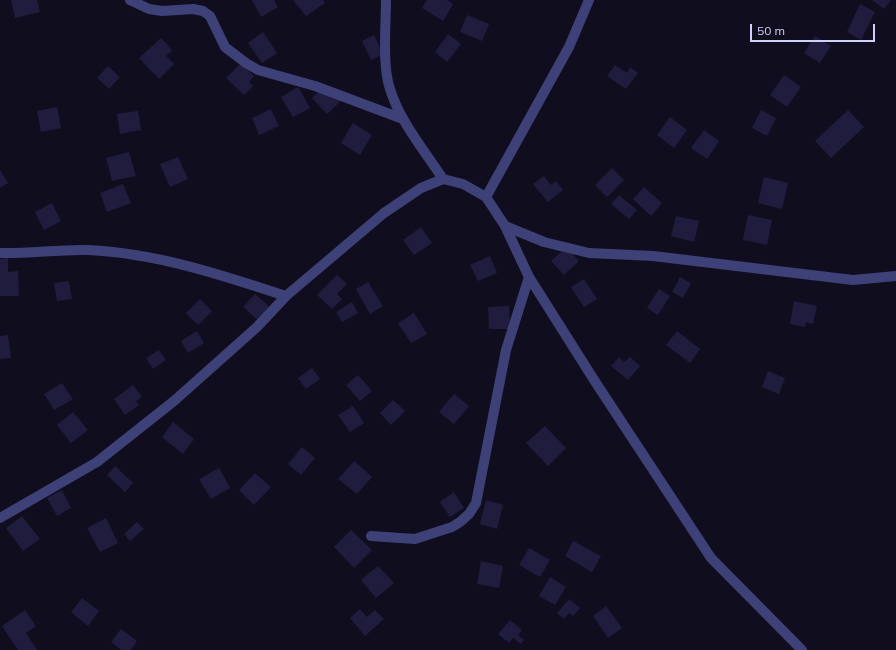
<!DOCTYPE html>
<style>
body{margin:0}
#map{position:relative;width:896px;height:650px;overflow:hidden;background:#100e1e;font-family:Mulish,sans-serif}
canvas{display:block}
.scale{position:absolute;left:750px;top:24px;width:125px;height:18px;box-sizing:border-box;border:2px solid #d1d0fa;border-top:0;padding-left:5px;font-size:12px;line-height:14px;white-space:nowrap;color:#d1d0fa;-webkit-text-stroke:3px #100e1e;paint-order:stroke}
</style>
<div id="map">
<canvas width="896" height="650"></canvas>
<div class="scale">50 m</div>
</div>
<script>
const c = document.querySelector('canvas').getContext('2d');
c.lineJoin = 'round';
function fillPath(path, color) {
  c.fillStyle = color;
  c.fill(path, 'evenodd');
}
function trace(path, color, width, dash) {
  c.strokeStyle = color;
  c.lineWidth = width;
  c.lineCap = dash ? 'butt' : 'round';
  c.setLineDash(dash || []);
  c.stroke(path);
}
fillPath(new Path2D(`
 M11,0H37L40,12L15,18Z
 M252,0H274L278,7L261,17Z
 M293,0H323L325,3L306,16Z
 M427,0H447L453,4L443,21L422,8Z
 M872,0H891L884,9Z
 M860,4L875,12L861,40L847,32Z
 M467,15L489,24L482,41L460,32Z
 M263,32L277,53L262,63L248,43Z
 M448,34L461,44L447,62L435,52Z
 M374,35L383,54L371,60L362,41Z
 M815,36L831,46L820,63L804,53Z
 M161,38L172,50L166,56L174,64L159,79L139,58Z
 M241,63L254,76L249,82L253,86L244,95L226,78Z
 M615,65L627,73L630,67L638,73L626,89L607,76Z
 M108,66L120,77L109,89L97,78Z
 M784,75L801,87L787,107L770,95Z
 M326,85L341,101L327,114L312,98Z
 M298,87L310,108L293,117L281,97Z
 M57,107L61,128L41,132L37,111Z
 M271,109L279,126L259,135L252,118Z
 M761,110L776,118L767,136L752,128Z
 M848,110L864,127L831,158L815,141Z
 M138,111L141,130L120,134L117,114Z
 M670,117L687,130L674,148L657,135Z
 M353,123L372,135L360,155L341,143Z
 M704,130L719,141L707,159L691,148Z
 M129,152L136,176L112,181L106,158Z
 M178,157L188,179L170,187L160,164Z
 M612,168L624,180L607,197L595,185Z
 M0,170L8,183L0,188Z
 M544,176L551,185L556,181L563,190L548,202L533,184Z
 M764,177L788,183L782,209L758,203Z
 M123,184L131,203L107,212L100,193Z
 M644,187L662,203L651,216L633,199Z
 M619,195L637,210L629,219L611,204Z
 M52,203L61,221L44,230L35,212Z
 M748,215L772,220L767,245L743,240Z
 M676,216L699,221L694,242L671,236Z
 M421,227L432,243L414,255L403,240Z
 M566,247L579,261L564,275L551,261Z
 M490,256L497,273L478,281L470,265Z
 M8,258V272L18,271L19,296H0V259Z
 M337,275L347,284L337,294L342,299L332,309L317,295Z
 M680,277L691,283L683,298L672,292Z
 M584,279L597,299L584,307L571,287Z
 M69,281L72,299L57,301L54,283Z
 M368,282L383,306L370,314L356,289Z
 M659,289L670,296L658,315L647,308Z
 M255,294L272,309L260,322L243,307Z
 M200,299L212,311L198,325L186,313Z
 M794,301L817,306L813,324L806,322L805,327L790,324Z
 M352,302L358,313L342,322L336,312Z
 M509,306L510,329H489L488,307Z
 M414,313L427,334L411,343L398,323Z
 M197,331L204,343L188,353L181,341Z
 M677,331L700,349L690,363L666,345Z
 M8,335L11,358L0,359V336Z
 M159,350L166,360L153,369L146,358Z
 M619,357L624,362L630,357L640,366L628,380L611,366Z
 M312,368L320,379L306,389L298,378Z
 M768,371L785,378L779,394L762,387Z
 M358,375L372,391L360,401L346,385Z
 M62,383L73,399L54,410L44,394Z
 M133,385L142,397L136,401L139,405L125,415L114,399Z
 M454,394L469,406L454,424L439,412Z
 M393,400L405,411L391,425L380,413Z
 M353,406L364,423L350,432L338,415Z
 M73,412L88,430L71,443L57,425Z
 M173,422L194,439L183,454L162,437Z
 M545,426L566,448L548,466L526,443Z
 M302,447L315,458L301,475L288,464Z
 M354,461L372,477L357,494L338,479Z
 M115,466L133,483L125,492L107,475Z
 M219,468L230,488L211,499L199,479Z
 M255,473L271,487L254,505L239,490Z
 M62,490L71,508L57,516L47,498Z
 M454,492L464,508L450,517L440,502Z
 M486,500L503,505L497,529L480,524Z
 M22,516L40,539L23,551L6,528Z
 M106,518L118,543L100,552L87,528Z
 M137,522L144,529L130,541L124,534Z
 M351,530L372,550L354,568L334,547Z
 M573,541L601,556L592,572L565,556Z
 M529,548L550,560L540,577L519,565Z
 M481,561L503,566L499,588L477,584Z
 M378,566L394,583L376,598L361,580Z
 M550,577L566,587L555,605L539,596Z
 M82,598L99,611L88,626L71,612Z
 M569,599L580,608L573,616L569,613L564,619L557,613Z
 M606,606L622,628L608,638L593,616Z
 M360,609L367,617L375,610L384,619L365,636L350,618Z
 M25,610L36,626L26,633L37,650H18L2,626Z
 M510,620L522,630L518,635L524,640L521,644L513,638L509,643L498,634Z
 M121,629L137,641L131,650H121L111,642Z`), '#201c3d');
trace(new Path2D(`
 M130,0L149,9L162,11L193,9L203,11L210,16L225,47L246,63L258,70L315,86L403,119
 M386,0C386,25 382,66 390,89C400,122 425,151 443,179
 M486,197L569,47L589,0
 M505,226L544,242L589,253L653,256L853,280L896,276
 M0,253C29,254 59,249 88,250C156,253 222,275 286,296L384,213L421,188L443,179L463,184L486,197L505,226L529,277L596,383L711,558L802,650
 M0,518L97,462L174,401L257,327L286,296
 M371,536L415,539L452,527L460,522L469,514L476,503L506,350L529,277`), '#3e4078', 10);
</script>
